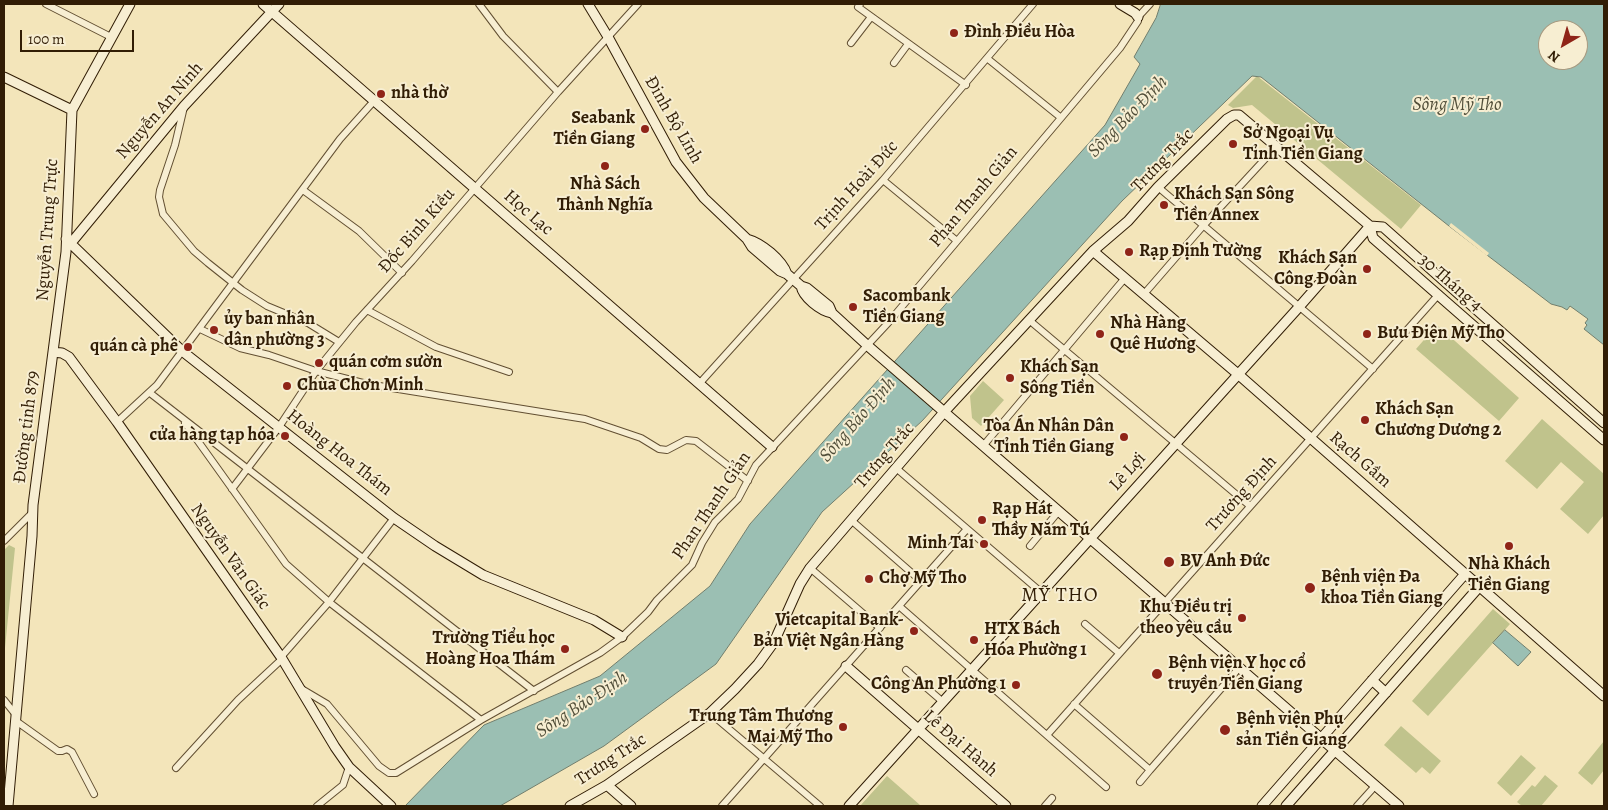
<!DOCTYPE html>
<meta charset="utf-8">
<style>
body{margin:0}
#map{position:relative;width:1608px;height:810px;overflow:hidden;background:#f3e5ba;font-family:Alegreya,serif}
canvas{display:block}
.frame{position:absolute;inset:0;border:5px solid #311d05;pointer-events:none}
.north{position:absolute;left:1538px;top:20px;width:50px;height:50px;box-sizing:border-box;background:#f7eed2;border:1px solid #a89a80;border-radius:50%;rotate:218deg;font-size:14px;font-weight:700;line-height:20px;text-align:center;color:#311d05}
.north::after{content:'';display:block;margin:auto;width:18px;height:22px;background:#8f2418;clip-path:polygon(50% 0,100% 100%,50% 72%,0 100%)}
.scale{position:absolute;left:20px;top:30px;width:114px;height:22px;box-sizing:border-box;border:2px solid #311d05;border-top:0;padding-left:6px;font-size:15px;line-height:18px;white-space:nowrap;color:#311d05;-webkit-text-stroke:4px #f7eed2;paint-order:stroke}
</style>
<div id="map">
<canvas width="1608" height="810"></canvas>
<div class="frame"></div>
<div class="north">N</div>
<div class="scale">100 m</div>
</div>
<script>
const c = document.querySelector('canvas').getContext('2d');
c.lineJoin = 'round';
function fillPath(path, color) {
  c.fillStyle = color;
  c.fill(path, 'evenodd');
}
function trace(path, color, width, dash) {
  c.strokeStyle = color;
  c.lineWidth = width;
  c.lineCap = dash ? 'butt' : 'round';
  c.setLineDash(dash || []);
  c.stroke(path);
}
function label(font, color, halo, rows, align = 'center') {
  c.font = font + ' Alegreya,serif';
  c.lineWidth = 4;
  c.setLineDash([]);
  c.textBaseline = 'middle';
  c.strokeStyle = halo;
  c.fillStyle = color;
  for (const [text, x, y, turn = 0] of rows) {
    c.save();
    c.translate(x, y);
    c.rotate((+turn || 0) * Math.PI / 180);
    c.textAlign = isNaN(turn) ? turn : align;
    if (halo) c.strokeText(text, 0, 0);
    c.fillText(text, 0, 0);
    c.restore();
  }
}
fillPath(new Path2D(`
 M1257,76L1421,205L1401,229L1252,105L1233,108L1228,105Z
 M1437,325L1519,398L1499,421L1416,349Z
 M983,381L1004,400L981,426L972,418L970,396Z
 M1542,419L1604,474V515L1588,534L1560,509L1584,482L1561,462L1537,489L1505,461Z
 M9,545L15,548L4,658V550Z
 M1493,609L1510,624L1428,716L1412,701Z
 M1401,726L1441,761L1430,774L1422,767L1416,773L1384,745Z
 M1604,741V770L1592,785L1578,773Z
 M1521,755L1536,768L1511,796L1497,783Z
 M1545,775L1558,786L1541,806H1522L1517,802L1532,785L1535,787Z
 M887,776L920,805L919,806H860Z`), '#c0c38c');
const water = new Path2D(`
 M1161,4H1604V345L1584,329L1587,325L1585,323L1588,319L1570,306L1567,310L1562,307L1551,304L1449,226L1261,77L1252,76L1122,201L922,421L822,512L716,664L604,746L500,806H405L484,725L600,676L710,586L750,524L1105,125L1140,64L1134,57L1156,18ZM1548,30H1578V60H1548Z
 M1505,630L1531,652L1518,666L1493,643Z`);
fillPath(water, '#9bbfb3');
trace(water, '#717e6d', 1);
fillPath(new Path2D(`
 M1451,223L1489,253L1487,256L1449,226Z`), '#f3e5ba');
const street = new Path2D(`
 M46,4L111,37
 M479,4L503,36L558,92
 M860,4L858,7L966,85
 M851,43L871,17
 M988,59L1060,117
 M894,63L908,44
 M184,107L175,145L160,190L159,197L163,214L194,251L208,263L242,290L267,306L308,323L339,342
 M883,180L957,241
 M1158,187L1373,369
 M303,190L359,231L402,273
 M1144,294L1203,226L1276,147
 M367,310L436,347L509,372
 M1029,320L1250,506
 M200,329L240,348L269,355L316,371L367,384L585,419L641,438L659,449L667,450L686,440L696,441L748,481
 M699,384L883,180L1033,4
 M150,393L534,691
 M117,422L157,385L340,139L374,101
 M185,423L286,564L329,602L481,720
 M983,446L1125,278
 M896,468L1042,593
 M232,489L279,427L316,371L356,322L412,261L558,92L638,4
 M851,520L921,581
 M4,541L33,512
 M1030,546L1058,512
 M810,568L880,628
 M899,606L1106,787
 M1085,624L1119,653
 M281,657L329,602L394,518
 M906,670L943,702
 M300,688L327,704L379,766L389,773H396L481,720L600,653L622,637L648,612L657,600L692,565L702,543L715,522L738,499L756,465L888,323L1120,48L1138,21V17L1150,4
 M4,700L16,715
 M1074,704L1150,770L1239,668
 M710,713L820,806
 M16,721L58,751H62L67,749L72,752L94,794
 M1047,735L1439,294
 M176,768L238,700L281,660
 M1140,782L1150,770
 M317,806L343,785L349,767
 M722,806L967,529
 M1045,806L1052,798
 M1357,806L1375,786`);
const secondary = new Path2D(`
 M263,4L772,447
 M588,4L608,37L676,162L704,198L747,239L752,247L780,271L787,274L801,286L807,288L829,306L832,313L868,346L1399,806
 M1120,4L1135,13L1138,17
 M4,77L72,110
 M1370,226L1373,238L1604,440
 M66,239L182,351L394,518L435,546L483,575L594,620L622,637
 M747,239C762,243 782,260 787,274
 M71,243L184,106L279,4
 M1093,251L1239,375L1604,696
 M801,286C803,297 820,311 832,313
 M53,352L62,353L69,357L117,422L281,657L335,747L349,767L391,806
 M846,666L1006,806
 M1372,680L1386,693
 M607,785L631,806
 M8,806L32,536L33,505L66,252L72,110L130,4
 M570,806L607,785L710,713L735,689L758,664L774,642L800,584L810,568L945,411L1093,251L1128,221L1158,187L1227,119L1234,115H1239L1370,226L1383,227L1604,423
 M849,806L1299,307L1370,226
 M1262,806L1465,574
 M1286,806L1479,587`);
trace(street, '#624f32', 8);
trace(secondary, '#311d05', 11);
trace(street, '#f7eed2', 6);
trace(secondary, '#f7eed2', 9);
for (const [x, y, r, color] of [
 [954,33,5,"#8f2418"],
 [381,94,5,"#8f2418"],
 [645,129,5,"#8f2418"],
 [1233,144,5,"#8f2418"],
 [605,166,5,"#8f2418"],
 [1164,205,5,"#8f2418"],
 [1129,252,5,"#8f2418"],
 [1367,269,5,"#8f2418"],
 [853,307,5,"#8f2418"],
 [214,330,5,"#8f2418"],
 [1100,334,5,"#8f2418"],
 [1367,334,5,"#8f2418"],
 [188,347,5,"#8f2418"],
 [319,363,5,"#8f2418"],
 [1010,378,5,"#8f2418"],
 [287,386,5,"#8f2418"],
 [1365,420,5,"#8f2418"],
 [285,436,5,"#8f2418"],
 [1124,437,5,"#8f2418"],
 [982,520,5,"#8f2418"],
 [984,544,5,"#8f2418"],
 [1509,546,5,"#8f2418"],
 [1169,562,6,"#8f2418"],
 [869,579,5,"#8f2418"],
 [1310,588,6,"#8f2418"],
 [1242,618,5,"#8f2418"],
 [914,631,5,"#8f2418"],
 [974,640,5,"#8f2418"],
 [565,649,5,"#8f2418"],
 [1157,674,6,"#8f2418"],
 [1016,685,5,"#8f2418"],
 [843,727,5,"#8f2418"],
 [1225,730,6,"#8f2418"]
]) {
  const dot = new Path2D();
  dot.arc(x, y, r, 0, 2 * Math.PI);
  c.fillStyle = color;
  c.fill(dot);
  trace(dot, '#f7eed2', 2);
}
label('bold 18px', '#311d05', '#f7eed2', [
 ["Đình Điều Hòa",964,33],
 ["nhà thờ",391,94],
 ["Seabank",635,119,"right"],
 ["Tiền Giang",635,140,"right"],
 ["Sở Ngoại Vụ",1243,134],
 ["Tỉnh Tiền Giang",1243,155],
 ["Nhà Sách",605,185,"center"],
 ["Thành Nghĩa",605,206,"center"],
 ["Khách Sạn Sông",1174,195],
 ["Tiền Annex",1174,216],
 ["Rạp Định Tường",1139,252],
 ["Khách Sạn",1357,259,"right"],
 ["Công Đoàn",1357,280,"right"],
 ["Sacombank",863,297],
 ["Tiền Giang",863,318],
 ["ủy ban nhân",224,320],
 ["dân phường 3",224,341],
 ["Nhà Hàng",1110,324],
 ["Quê Hương",1110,345],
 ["Bưu Điện Mỹ Tho",1377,334],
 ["quán cà phê",178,347,"right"],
 ["quán cơm sườn",329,363],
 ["Khách Sạn",1020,368],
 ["Sông Tiền",1020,389],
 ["Chùa Chơn Minh",297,386],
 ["Khách Sạn",1375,410],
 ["Chương Dương 2",1375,431],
 ["Tòa Án Nhân Dân",1114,427,"right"],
 ["Tỉnh Tiền Giang",1114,448,"right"],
 ["cửa hàng tạp hóa",275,436,"right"],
 ["Rạp Hát",992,510],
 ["Thầy Năm Tú",992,531],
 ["Minh Tai",974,544,"right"],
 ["BV Anh Đức",1180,562],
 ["Nhà Khách",1509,565,"center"],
 ["Tiền Giang",1509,586,"center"],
 ["Bệnh viện Đa",1321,578],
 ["khoa Tiền Giang",1321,599],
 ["Chợ Mỹ Tho",879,579],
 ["Khu Điều trị",1232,608,"right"],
 ["theo yêu cầu",1232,629,"right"],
 ["Vietcapital Bank-",904,621,"right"],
 ["Bản Việt Ngân Hàng",904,642,"right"],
 ["HTX Bách",984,630],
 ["Hóa Phường 1",984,651],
 ["Trường Tiểu học",555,639,"right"],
 ["Hoàng Hoa Thám",555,660,"right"],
 ["Bệnh viện Y học cổ",1168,664],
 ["truyền Tiền Giang",1168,685],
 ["Công An Phường 1",1006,685,"right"],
 ["Trung Tâm Thương",833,717,"right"],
 ["Mại Mỹ Tho",833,738,"right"],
 ["Bệnh viện Phụ",1236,720],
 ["sản Tiền Giang",1236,741]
], 'left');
label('18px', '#311d05', '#f7eed2', [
 ["Nguyễn An Ninh",160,111,-49],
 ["Đinh Bộ Lĩnh",673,120,60],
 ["Trưng Trắc",1163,161,-46],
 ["Trịnh Hoài Đức",857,186,-48],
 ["Phan Thanh Giản",974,197,-50],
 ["Học Lạc",528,213,41],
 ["Nguyễn Trung Trực",48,230,-86],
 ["Đốc Binh Kiều",417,231,-49],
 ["30 Tháng 4",1450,283,41],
 ["Đường tỉnh 879",27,427,-83],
 ["Hoàng Hoa Thám",339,453,38],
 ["Trưng Trắc",885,456,-49],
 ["Rạch Gầm",1360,460,41],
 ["Lê Lợi",1128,472,-48],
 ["Trương Định",1242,494,-48],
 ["Phan Thanh Giản",712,506,-56],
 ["Nguyễn Văn Giác",230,557,55],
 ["Lê Đại Hành",960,744,41],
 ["Trưng Trắc",611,760,-33]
]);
label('italic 19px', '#514e39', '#f7eed2', [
 ["Sông Mỹ Tho",1457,105],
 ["Sông Bảo Định",1128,117,-46],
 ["Sông Bảo Định",858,420,-49],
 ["Sông Bảo Định",582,705,-33]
]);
c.letterSpacing = '1px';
label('20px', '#311d05', '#f7eed2', [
 ["MỸ THO",1060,596]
]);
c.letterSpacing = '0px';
</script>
